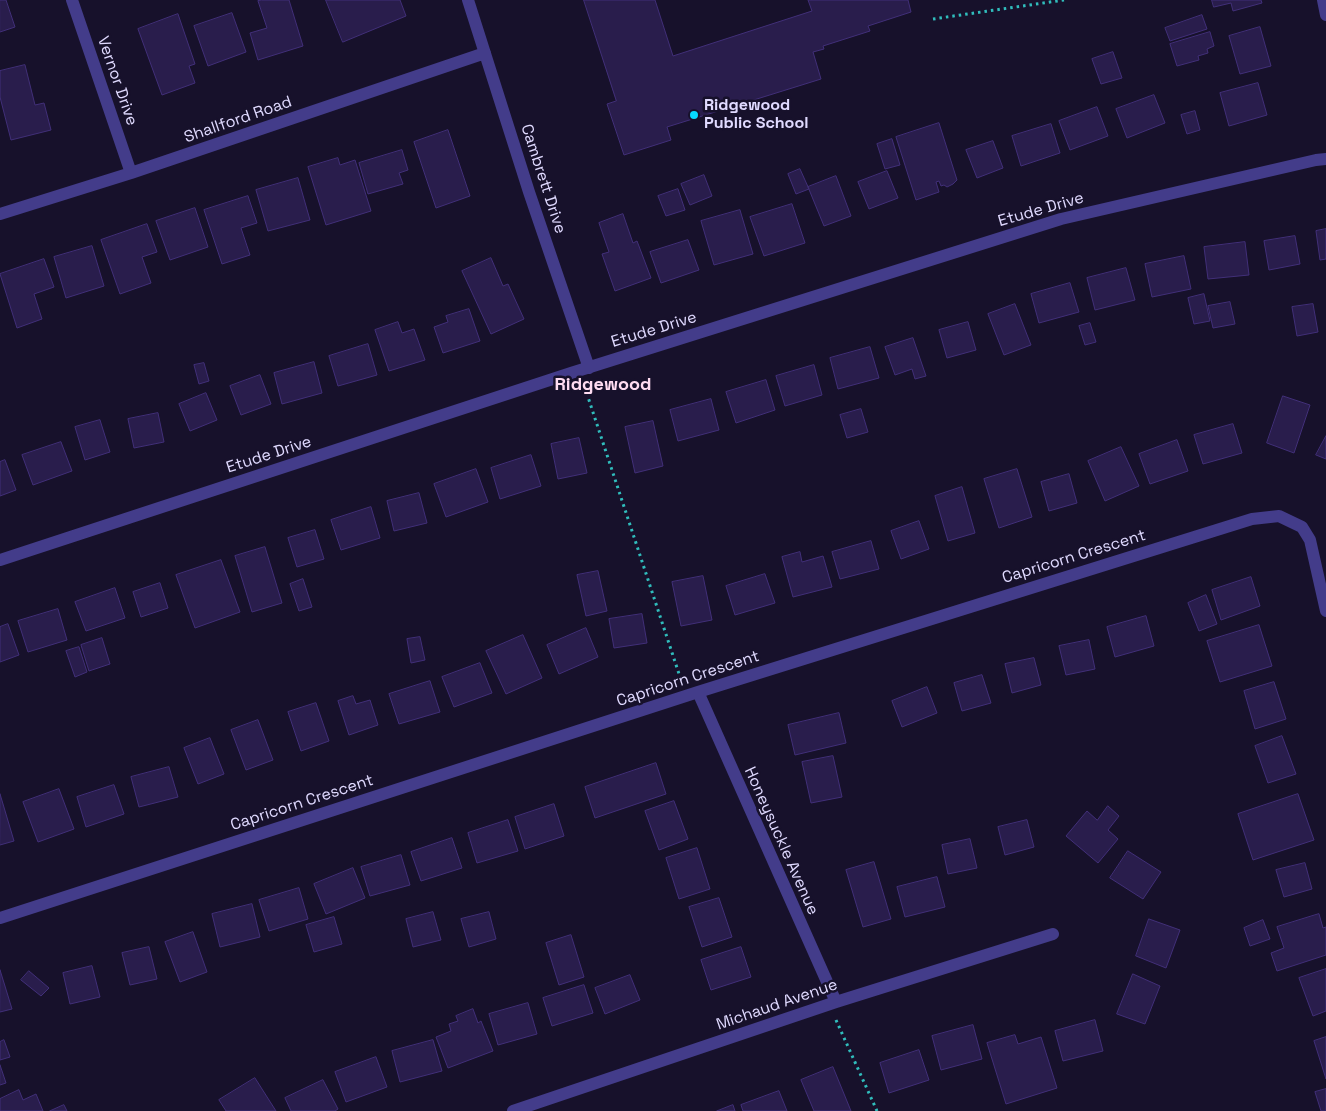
<!DOCTYPE html>
<style>
body{margin:0}
canvas{display:block;background:#17112b}
</style>
<canvas width="1326" height="1111"></canvas>
<script>
const c = document.querySelector('canvas').getContext('2d');
c.lineJoin = 'round';
function fillPath(path, color) {
  c.fillStyle = color;
  c.fill(path, 'evenodd');
}
function trace(path, color, width, dash) {
  c.strokeStyle = color;
  c.lineWidth = width;
  c.lineCap = dash ? 'butt' : 'round';
  c.setLineDash(dash || []);
  c.stroke(path);
}
function label(font, color, halo, rows, align = 'center') {
  c.font = font + ' "Space Grotesk",sans-serif';
  c.lineWidth = 5;
  c.setLineDash([]);
  c.textBaseline = 'middle';
  c.strokeStyle = halo;
  c.fillStyle = color;
  for (const [text, x, y, turn = 0] of rows) {
    c.save();
    c.translate(x, y);
    c.rotate((+turn || 0) * Math.PI / 180);
    c.textAlign = isNaN(turn) ? turn : align;
    if (halo) c.strokeText(text, 0, 0);
    c.fillText(text, 0, 0);
    c.restore();
  }
}
const building = new Path2D(`
 M0,0H6L15,27L0,32Z
 M262,0H289L303,46L258,60L250,33L267,28L258,1Z
 M326,0H400L406,16L343,42Z
 M584,0H655L673,56L812,11L808,0H908L911,12L868,26L870,31L823,46L824,49L813,52L821,79L667,127L671,140L624,155L607,104L616,101Z
 M1212,0H1261L1262,3L1233,11L1231,3L1214,7Z
 M232,13L246,52L208,66L194,26Z
 M178,14L195,64L189,66L195,83L162,95L138,29Z
 M1202,15L1207,29L1170,41L1165,28Z
 M1260,27L1271,66L1240,74L1229,36Z
 M1210,32L1214,46L1207,49L1208,53L1198,56L1199,60L1177,66L1170,44Z
 M1113,52L1122,78L1101,84L1092,59Z
 M25,65L35,105L44,103L51,130L11,140L0,97V71Z
 M1258,83L1267,115L1229,126L1220,93Z
 M1154,95L1165,123L1127,138L1116,109Z
 M1097,107L1108,136L1070,150L1059,121Z
 M1195,111L1200,130L1187,134L1181,115Z
 M939,123L957,180L953,184L947,187L944,185L941,186L939,181L936,182L939,192L916,200L896,137Z
 M1051,124L1060,153L1021,166L1012,136Z
 M448,130L470,196L436,208L414,142Z
 M892,139L900,165L885,169L877,144Z
 M993,141L1003,168L977,178L966,150Z
 M402,150L408,170L399,173L403,184L368,194L359,163Z
 M338,158L340,165L355,160L371,211L326,225L308,167Z
 M800,169L809,189L796,194L788,174Z
 M887,171L898,198L869,209L858,182Z
 M704,175L712,196L690,205L681,184Z
 M836,176L851,216L824,226L808,187Z
 M298,178L310,220L268,231L256,190Z
 M678,189L685,210L666,216L658,196Z
 M248,196L257,223L241,228L250,255L222,264L204,210Z
 M792,204L805,243L764,256L750,217Z
 M195,208L208,247L170,260L156,221Z
 M740,210L753,254L714,265L701,221Z
 M623,214L633,243L637,241L651,278L615,291L602,254L609,252L599,223Z
 M147,224L157,252L142,257L151,283L120,294L101,240Z
 M1326,229V259L1320,260L1316,231Z
 M1295,236L1300,264L1269,270L1264,241Z
 M688,240L699,270L661,283L650,252Z
 M1245,242L1249,275L1208,279L1204,247Z
 M92,246L104,286L66,298L54,257Z
 M1184,256L1191,289L1152,297L1145,264Z
 M491,258L503,286L508,284L524,319L491,334L462,271Z
 M44,259L54,287L34,294L42,319L17,328L0,274Z
 M1126,268L1135,300L1095,310L1087,278Z
 M1070,283L1079,312L1039,323L1031,294Z
 M1204,294L1210,321L1194,324L1188,298Z
 M1230,302L1235,324L1213,328L1208,306Z
 M1015,304L1031,345L1004,355L988,314Z
 M1313,304L1318,332L1297,336L1292,307Z
 M469,309L480,341L443,353L434,327L448,322L446,316Z
 M398,322L402,333L414,329L425,360L389,371L375,330Z
 M968,322L976,350L947,358L939,330Z
 M1090,323L1096,342L1085,345L1079,326Z
 M913,338L926,376L915,379L912,369L895,375L885,347Z
 M368,344L377,375L338,386L329,356Z
 M870,347L879,378L838,389L830,358Z
 M314,362L322,393L282,404L274,373Z
 M204,363L209,381L199,384L194,365Z
 M814,365L822,395L785,406L776,376Z
 M260,375L271,404L241,415L230,386Z
 M766,380L775,410L736,423L726,392Z
 M206,393L217,420L190,431L179,404Z
 M1283,396L1310,405L1294,453L1267,443Z
 M711,399L719,430L678,441L670,410Z
 M861,409L868,432L847,438L840,415Z
 M158,413L164,442L134,448L128,419Z
 M100,420L110,452L85,460L75,427Z
 M653,421L663,466L635,473L625,427Z
 M1233,424L1242,453L1203,464L1194,435Z
 M1326,436V459L1316,455Z
 M579,438L587,473L558,479L551,444Z
 M1177,440L1188,471L1150,484L1139,454Z
 M61,442L72,471L33,485L22,455Z
 M1121,447L1139,486L1105,501L1088,461Z
 M531,455L541,486L500,499L491,468Z
 M5,460L16,490L0,496V462Z
 M476,469L488,502L446,517L434,484Z
 M1017,469L1032,517L999,528L984,479Z
 M1069,474L1077,503L1049,511L1041,482Z
 M962,487L975,533L948,541L935,496Z
 M419,493L427,523L394,531L387,501Z
 M371,507L380,538L341,550L331,520Z
 M919,521L929,549L901,559L891,531Z
 M315,530L324,559L297,567L288,538Z
 M871,541L879,569L840,579L832,552Z
 M265,547L282,603L252,612L235,556Z
 M800,552L802,562L823,556L832,587L793,597L782,557Z
 M221,560L240,612L195,628L176,575Z
 M598,571L607,611L586,616L577,575Z
 M765,574L775,603L735,615L726,586Z
 M703,576L712,620L681,626L672,582Z
 M1251,577L1260,606L1221,620L1212,590Z
 M303,579L312,607L299,611L290,584Z
 M160,583L168,608L141,617L133,592Z
 M115,588L125,618L86,631L75,602Z
 M1206,595L1217,624L1199,631L1188,603Z
 M58,609L67,640L28,652L18,621Z
 M642,614L647,643L614,648L609,619Z
 M1146,616L1154,646L1115,657L1107,627Z
 M8,624L19,655L0,662V627Z
 M1259,625L1272,666L1220,682L1207,641Z
 M586,628L598,657L559,674L547,645Z
 M523,635L542,678L506,694L486,651Z
 M420,637L425,660L411,663L407,639Z
 M102,638L110,664L89,671L81,645Z
 M1089,640L1095,669L1066,675L1059,646Z
 M79,647L87,672L75,677L66,651Z
 M1034,658L1041,685L1012,693L1005,664Z
 M480,663L492,693L454,707L442,677Z
 M982,675L991,703L962,711L954,683Z
 M430,681L440,712L399,724L389,694Z
 M1274,682L1286,719L1255,729L1244,691Z
 M927,687L937,713L902,727L892,701Z
 M353,696L356,704L370,700L378,725L349,735L338,701Z
 M316,703L329,741L301,751L288,712Z
 M839,713L846,743L795,755L788,725Z
 M258,720L273,760L246,770L231,730Z
 M1282,736L1296,774L1268,783L1255,746Z
 M210,738L224,774L198,784L184,748Z
 M833,756L842,797L811,803L802,762Z
 M656,763L666,794L595,818L585,787Z
 M169,767L178,797L139,807L131,777Z
 M114,785L124,814L86,827L77,797Z
 M59,789L74,829L38,842L23,802Z
 M0,794L14,841L0,845Z
 M1298,794L1314,840L1253,860L1238,814Z
 M674,801L688,839L659,850L645,811Z
 M554,804L564,836L525,849L515,817Z
 M1108,806L1119,816L1108,830L1118,839L1098,863L1066,836L1087,811L1097,820Z
 M508,820L518,851L477,863L468,833Z
 M1027,820L1034,847L1005,855L998,827Z
 M452,838L462,868L421,881L411,852Z
 M970,839L977,868L948,874L942,845Z
 M697,848L710,889L679,899L666,858Z
 M1128,851L1161,872L1143,899L1110,878Z
 M401,855L410,885L370,896L361,867Z
 M874,862L891,919L863,927L846,870Z
 M1305,863L1312,889L1284,897L1276,870Z
 M353,868L365,898L326,914L314,884Z
 M937,877L945,907L905,917L897,887Z
 M299,888L308,919L269,931L259,900Z
 M719,898L732,937L702,947L689,907Z
 M252,904L260,937L220,947L212,914Z
 M433,912L441,940L413,947L406,919Z
 M489,912L496,939L469,947L461,919Z
 M1319,914L1323,928L1326,927V955L1277,971L1271,953L1284,948L1277,927Z
 M334,917L342,944L314,952L306,925Z
 M1149,919L1180,930L1166,968L1136,956Z
 M1263,920L1270,939L1250,946L1244,928Z
 M193,932L207,972L180,982L165,942Z
 M571,935L584,977L559,985L546,943Z
 M149,947L157,979L130,985L122,953Z
 M741,947L751,977L711,990L701,960Z
 M92,966L100,997L70,1004L63,973Z
 M1326,969V1011L1313,1016L1299,978Z
 M0,970L12,1009L0,1012Z
 M29,971L49,988L41,996L21,980Z
 M1133,974L1160,986L1145,1024L1117,1014Z
 M630,975L640,1000L605,1014L595,988Z
 M584,985L593,1013L552,1026L543,998Z
 M528,1003L537,1034L498,1045L489,1014Z
 M473,1009L478,1023L481,1021L493,1051L448,1068L436,1037L451,1031L449,1024L458,1021L456,1016Z
 M1095,1020L1103,1051L1063,1061L1055,1031Z
 M973,1025L982,1059L941,1070L932,1036Z
 M1015,1035L1018,1044L1041,1037L1057,1088L1006,1104L987,1043Z
 M1326,1037V1079L1314,1041Z
 M4,1040L10,1057L0,1060V1042Z
 M433,1040L442,1071L400,1082L392,1051Z
 M919,1050L929,1080L889,1093L880,1063Z
 M376,1057L387,1087L346,1102L335,1072Z
 M0,1065L6,1083L0,1085Z
 M833,1067L851,1111H814L801,1080Z
 M255,1078L276,1111H226L219,1100Z
 M323,1080L338,1109L335,1111H291L285,1098Z
 M1326,1089V1111H1321L1315,1092Z
 M19,1090L23,1100L36,1094L43,1111H0V1099Z
 M779,1091L787,1111H743L741,1105Z
 M64,1105L67,1111H50Z
 M733,1105L735,1111H717Z`);
fillPath(building, '#291d4c');
trace(building, '#412f78', 1);
trace(new Path2D(`
 M933,19L1064,0
 M583,388L586,391L681,680
 M836,1020L877,1111`), '#30bdbc', 3, [2.5, 4]);
trace(new Path2D(`
 M72,0L131,173
 M468,0L529,192L589,368
 M1323,0L1326,15
 M0,214L131,173L485,53
 M0,560L571,373L1061,219L1316,160L1326,159
 M698,692L836,1002
 M0,918L698,692L1252,519L1279,516L1302,527L1310,540L1326,611
 M513,1111L836,1002L1053,934`), '#433c8a', 12);
for (const [x, y, r, color] of [
 [694,115,5,"#06d9ff"]
]) {
  const dot = new Path2D();
  dot.arc(x, y, r, 0, 2 * Math.PI);
  c.fillStyle = color;
  c.fill(dot);
  trace(dot, '#17112b', 2);
}
label('16px', '#e0daff', '#17112b', [
 ["Vernor Drive",117,81,71],
 ["Shallford Road",238,120,-19],
 ["Cambrett Drive",543,179,72],
 ["Etude Drive",1041,210,-16],
 ["Etude Drive",654,330,-17],
 ["Etude Drive",269,455,-18],
 ["Capricorn Crescent",1074,557,-17],
 ["Capricorn Crescent",688,679,-18],
 ["Capricorn Crescent",302,803,-18],
 ["Honeysuckle Avenue",781,841,66],
 ["Michaud Avenue",777,1005,-19]
]);
label('bold 16px', '#e0daff', '#17112b', [
 ["Ridgewood",704,106],
 ["Public School",704,124]
], 'left');
label('bold 18px', '#ffdcf1', '#17112b', [
 ["Ridgewood",603,385]
]);
</script>
